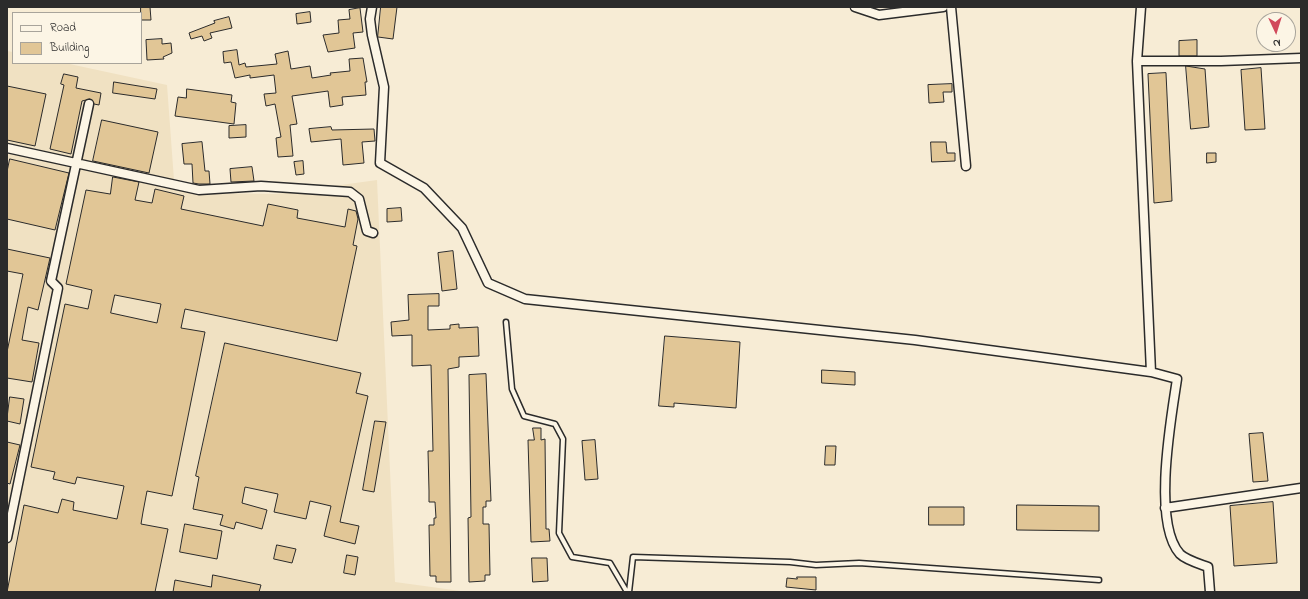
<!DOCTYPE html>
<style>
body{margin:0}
#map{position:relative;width:1308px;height:599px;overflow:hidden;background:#f7ecd5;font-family:"Indie Flower",sans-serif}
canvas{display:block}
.frame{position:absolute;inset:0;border:8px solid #2b2b2b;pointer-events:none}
.legend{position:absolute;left:12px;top:12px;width:130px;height:52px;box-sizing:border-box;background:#fcf5e5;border:1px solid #a8a49b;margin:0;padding:5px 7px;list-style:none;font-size:12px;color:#2b2b2b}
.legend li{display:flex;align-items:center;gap:8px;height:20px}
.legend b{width:20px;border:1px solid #a8a49b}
.north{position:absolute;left:1256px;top:12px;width:40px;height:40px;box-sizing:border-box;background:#fcf5e5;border:1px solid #a8a49b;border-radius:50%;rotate:176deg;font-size:11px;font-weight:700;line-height:16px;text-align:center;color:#2b2b2b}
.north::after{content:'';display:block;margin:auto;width:14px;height:18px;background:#d1495b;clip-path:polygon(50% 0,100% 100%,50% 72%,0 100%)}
</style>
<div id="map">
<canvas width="1308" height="599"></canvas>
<div class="frame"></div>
<ul class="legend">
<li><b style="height:5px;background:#fcf5e5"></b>Road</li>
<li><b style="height:11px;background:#e1c696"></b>Building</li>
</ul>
<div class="north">N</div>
</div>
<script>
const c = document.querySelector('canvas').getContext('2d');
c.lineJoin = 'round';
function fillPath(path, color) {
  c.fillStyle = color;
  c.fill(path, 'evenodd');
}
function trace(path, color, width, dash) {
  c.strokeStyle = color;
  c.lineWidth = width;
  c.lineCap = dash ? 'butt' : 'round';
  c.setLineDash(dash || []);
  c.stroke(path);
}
fillPath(new Path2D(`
 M7,51L13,52V63H65L167,85L174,180L191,193L276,194L377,180L395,582L468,592H7Z`), '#f0e1c2');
const building = new Path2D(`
 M141,7H150L151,20H141Z
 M381,7H397L393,39L378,37Z
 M360,8L363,32L353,33L355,48L328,52L323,35L339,33L338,20L350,19L349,10Z
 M310,12L311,22L297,24L296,14Z
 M229,17L232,28L210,33L212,38L204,41L202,36L191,39L189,33L215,23L214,21Z
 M162,39V44L171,43L172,53L163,57L164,59L147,60L146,40Z
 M1197,40V56H1179V41Z
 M237,50L239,65L245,63L246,67L277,64L275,54L288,51L291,69L310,66L312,78L331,75L330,73L350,71L349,59L363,58L367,82H365L366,95L342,97L343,105L330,107L328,91L292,96L297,124L290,125L293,156L278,157L276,138L281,137L275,104L266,106L264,94L276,93L274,75L250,78V75L235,78L231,62L224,63L223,52Z
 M1186,66L1205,69L1209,127L1191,129Z
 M1261,68L1265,129L1245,130L1241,70Z
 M1166,73L1172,201L1154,203L1148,74Z
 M64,74L78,77L76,88L101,93L99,105L94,104L90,99L82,101L71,154L50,149L64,85L61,84Z
 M114,82L157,89L155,99L113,93Z
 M952,84V92H943L944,102L929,103L928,85Z
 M7,86L46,94L35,146L7,140Z
 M187,89L232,95L231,102L236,103L234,124L175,116L178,97L186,98Z
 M102,120L158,132L149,173L93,161Z
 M246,125V137L229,138V126Z
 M331,127L332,130L374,129L375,141L362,142L364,163L343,165L341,139L311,142L309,129Z
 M202,142L205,171H209L210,184H199L193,183L192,164H184L182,144Z
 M931,142H946L947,153H955V161L932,162Z
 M1207,153H1216V162L1207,163Z
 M10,159L69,173L55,230L7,219V172Z
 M303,161L304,174L296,175L294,162Z
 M252,167L254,181L231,182L230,169Z
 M113,177L139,182L135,200L152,203L155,189L184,196L181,209L263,226L268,204L298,210L297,218L345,227L348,209L356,211L358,219L353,245L357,246L337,341L185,309L181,328L205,332L172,496L147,491L143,512L141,524L168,529L155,592H7L24,505L58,513L62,499L74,502L73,510L117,519L124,486L77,477L75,484L53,479L55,472L31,467L65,304L88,309L92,290L66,284L86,190L110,194ZM115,295L161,304L157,323L111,313Z
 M401,208L402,221L387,222V209Z
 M7,249L50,258L38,310L28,307L22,340L39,343L32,382L7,378V352L23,274L7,271Z
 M453,251L457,289L442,291L438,253Z
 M439,294V306H428V330L450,329V325L459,324V328L478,327L479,356L459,357V367L448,369L451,582H436V576H430L429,525H434V518H436L435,502H429V491L428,451H433L431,365L412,366V335L392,336L391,322L409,320L408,295Z
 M665,336L740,342L736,408L674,403V407L659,406Z
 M225,343L361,373L356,393L368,396L340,522L359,526L355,544L324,536L331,506L310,501L306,519L274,512L278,494L245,487L242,503L267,510L262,529L236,522L234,529L220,525L223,515L193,509L199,477L196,476Z
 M822,370L855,372V385L822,383Z
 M486,374L491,501H486V507H483V524H489L490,575H485V581L469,582L468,518L471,517L469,375Z
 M10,397L24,399L20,424L7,421Z
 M375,421L386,422L374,492L363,490Z
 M533,428H541V440L545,439L546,529H549L550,541L531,542L528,440H534Z
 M1263,433L1268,481L1253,482L1249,434Z
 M595,440L598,479L585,480L582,441Z
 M7,442L20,445L10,484L7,483Z
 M826,446H836L835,465H825Z
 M1273,502L1277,563L1234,566L1230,506Z
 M1017,505L1099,506V531L1017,530Z
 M929,507H964V525H929Z
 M185,524L222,531L217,559L180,552Z
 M277,545L296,549L292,563L274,559Z
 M347,555L358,557L355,575L344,573Z
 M532,558H547L548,581L533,582Z
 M213,575L261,585L259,592H173L175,580L211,587Z
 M797,577H816V590L786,587L787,578L797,579Z`);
fillPath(building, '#e1c696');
trace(building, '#2b2b2b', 1);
const lane = new Path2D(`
 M506,322L512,389L524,416L555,424L563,439L559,533L572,557L610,563L627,592
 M629,592L633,557L790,562L816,565L859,563L1099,580`);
const street = new Path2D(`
 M372,7L370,19L372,35L384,87L380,163L424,188L462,228L488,283L525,299L915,340L1151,372
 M855,7L879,15L943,7
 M951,7L966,166
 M1141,7L1137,61H1221L1301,58
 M1137,61L1151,372L1177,379C1171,419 1152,523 1180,554C1186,560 1200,564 1208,567L1210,592
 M7,148L199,190L261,186L350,192L359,199L367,231L373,233
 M1165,508L1301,488
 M7,538L58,288L51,281L89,104`);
trace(lane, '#2b2b2b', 7);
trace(street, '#2b2b2b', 11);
trace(lane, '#fcf5e5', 4);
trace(street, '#fcf5e5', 8);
</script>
